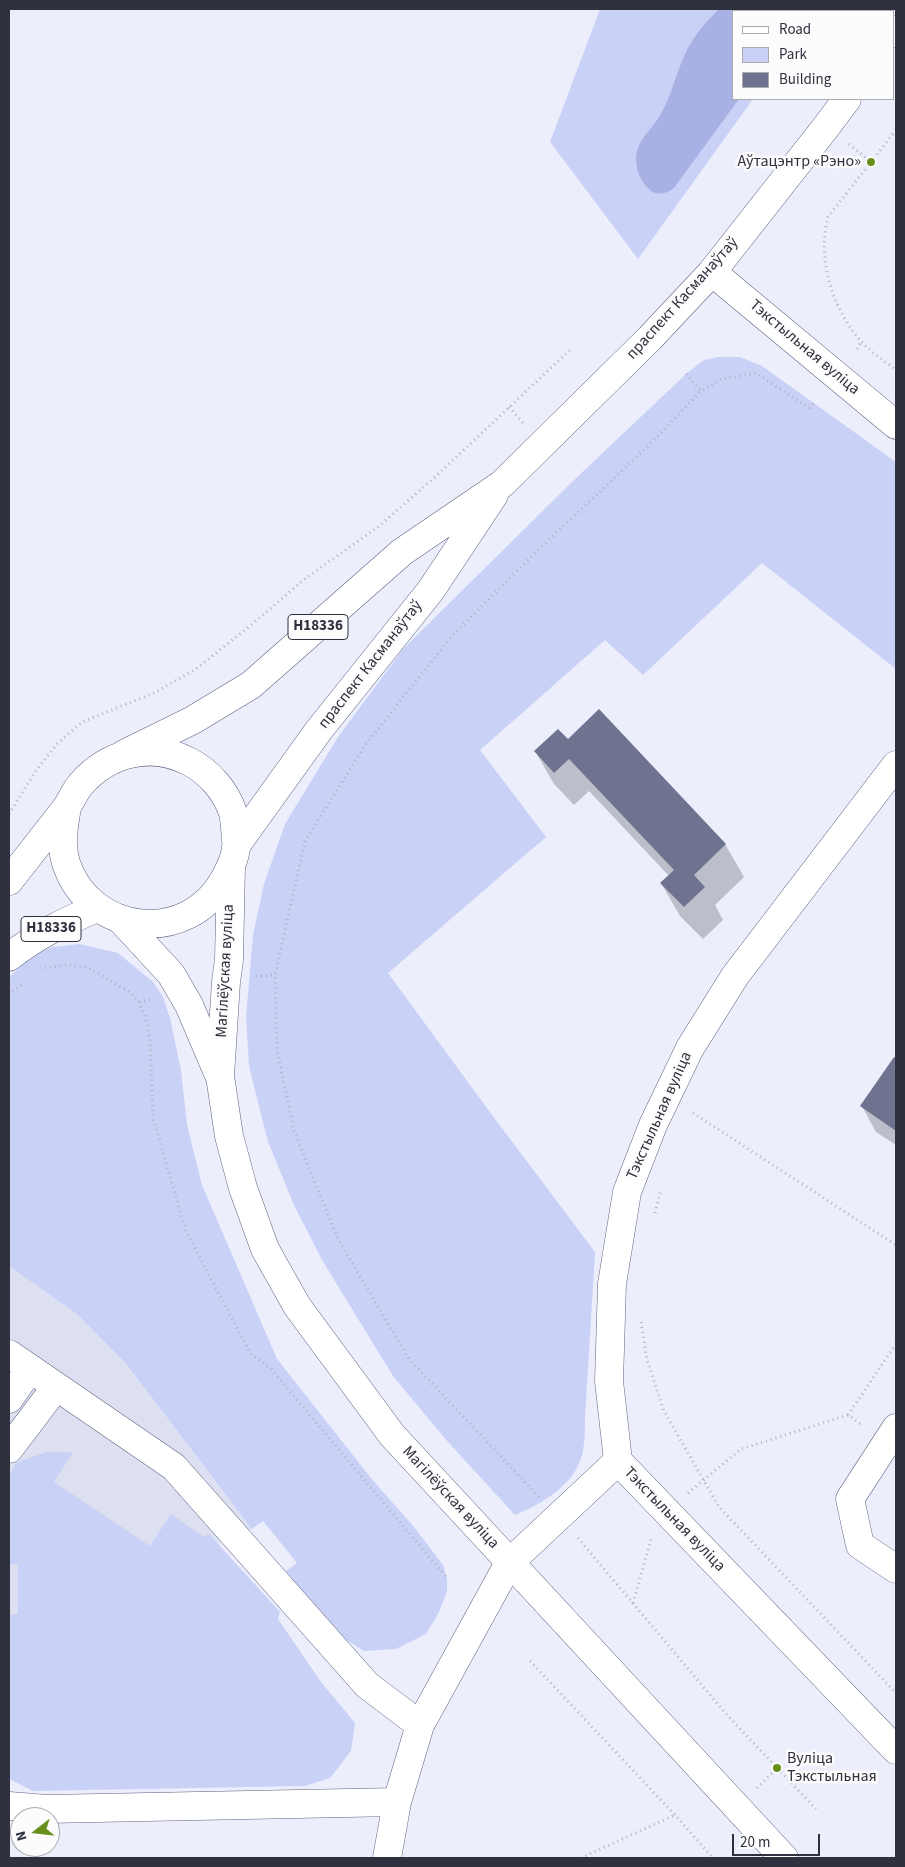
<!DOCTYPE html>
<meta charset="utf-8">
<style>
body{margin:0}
#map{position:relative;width:905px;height:1867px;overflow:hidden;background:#eceefc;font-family:"Source Sans 3",sans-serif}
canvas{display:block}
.frame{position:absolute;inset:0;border:10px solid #2f313e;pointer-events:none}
.legend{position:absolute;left:732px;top:10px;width:162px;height:90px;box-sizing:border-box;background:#fcfcfc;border:1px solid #aaabb0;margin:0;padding:6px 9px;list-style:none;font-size:15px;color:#2f313e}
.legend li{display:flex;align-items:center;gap:10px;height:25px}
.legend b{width:25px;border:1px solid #aaabb0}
.north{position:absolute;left:10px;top:1807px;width:50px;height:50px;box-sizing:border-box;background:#fcfcfc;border:1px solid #aaabb0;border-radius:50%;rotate:254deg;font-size:14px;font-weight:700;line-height:20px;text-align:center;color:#2f313e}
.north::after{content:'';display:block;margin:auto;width:18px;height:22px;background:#688f1c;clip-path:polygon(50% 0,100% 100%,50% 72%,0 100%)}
.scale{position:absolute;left:732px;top:1834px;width:88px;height:22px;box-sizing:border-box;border:2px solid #2f313e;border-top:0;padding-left:6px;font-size:15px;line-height:18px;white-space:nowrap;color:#2f313e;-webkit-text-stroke:4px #fcfcfc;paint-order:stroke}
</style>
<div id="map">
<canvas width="905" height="1867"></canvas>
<div class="frame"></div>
<ul class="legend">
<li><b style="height:6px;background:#fff"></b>Road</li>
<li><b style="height:14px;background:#cad1f7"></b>Park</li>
<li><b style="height:14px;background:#6e7390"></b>Building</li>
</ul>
<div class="north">N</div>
<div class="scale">20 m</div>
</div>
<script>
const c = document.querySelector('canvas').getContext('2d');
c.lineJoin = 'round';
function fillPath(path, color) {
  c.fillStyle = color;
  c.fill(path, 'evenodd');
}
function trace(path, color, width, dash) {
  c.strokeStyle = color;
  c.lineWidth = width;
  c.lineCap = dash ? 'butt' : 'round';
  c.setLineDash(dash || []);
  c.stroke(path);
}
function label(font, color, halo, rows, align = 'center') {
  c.font = font + ' "Source Sans 3",sans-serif';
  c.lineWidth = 5;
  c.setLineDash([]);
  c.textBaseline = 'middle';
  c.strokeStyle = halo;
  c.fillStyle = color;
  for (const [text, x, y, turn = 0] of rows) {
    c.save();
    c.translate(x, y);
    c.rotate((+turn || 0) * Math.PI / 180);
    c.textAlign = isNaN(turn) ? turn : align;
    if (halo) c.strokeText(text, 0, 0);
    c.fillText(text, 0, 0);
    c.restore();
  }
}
fillPath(new Path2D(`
 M9,1266L77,1314L125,1364L252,1529L9,1632Z`), '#dde0f1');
fillPath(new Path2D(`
 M600,9H817L815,11H734V99H753L638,259L550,142Z
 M718,357H740L762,366L896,462V669L762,563L643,675L605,640L480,750L546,837L388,973L492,1115L595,1252L585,1418C585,1433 585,1448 580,1461C570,1488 539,1505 515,1515L448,1442L393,1376L322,1260L294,1205L268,1142L249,1066L246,1017L253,935L264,884L285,824L338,737L403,649L573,481L686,374L704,360Z
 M80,944L118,953L153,982L163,997L170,1018L181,1070L187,1125L202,1185L277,1359L371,1478L414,1527L443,1565L447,1578V1591L439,1612L426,1634L396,1649L364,1651L332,1631L286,1571L297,1563L263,1521L252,1529L125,1363L77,1314L9,1266V977L35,954L52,947Z
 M46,1452H73L54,1482L150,1546L171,1514L204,1537L209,1534L280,1612L278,1619L321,1682L355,1723L351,1751L330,1778L305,1786L33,1791L11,1780L9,1777V1615L18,1614V1565L9,1564V1476L16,1463Z`), '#cad1f7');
fillPath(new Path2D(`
 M719,9H802L801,11H734V99H739L674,188C666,194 658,196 650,190C639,181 634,165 637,151C641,136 655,126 662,112C672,93 677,71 686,52C694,35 706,22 719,9Z`), '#a9b1e4');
fillPath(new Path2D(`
 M568,741L725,844L744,877L715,905L723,920L703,939L680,916L661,883L669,876L589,791L574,805L554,784L535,751Z
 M894,1059L896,1061V1145L876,1132L862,1106Z`), '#0003');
fillPath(new Path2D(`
 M599,709L726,844L694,875L705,887L684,907L660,883L674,870L569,759L554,773L534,751L558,729L568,739Z
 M894,1057L896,1059V1131L860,1106Z`), '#6e7390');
const minor = new Path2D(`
 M712,272L896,425
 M896,765L735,976L690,1048L653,1125L627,1192L612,1284L609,1381L618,1461L896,1750
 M231,866L229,960L226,982L220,1076L229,1136L243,1188L265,1249L297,1306L392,1435L784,1858
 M121,920L171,974L189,1005L218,1073
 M9,1354L174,1467L367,1685L420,1725
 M9,1399L30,1369
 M896,1428L850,1499L860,1545L896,1569
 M9,1449L56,1387
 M9,1806L47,1809L397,1802
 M387,1858L397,1802L420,1725L509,1563L618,1461`);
const major = new Path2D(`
 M894,33L896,30
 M124,754L193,720L251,685L402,552L502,484L650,338L712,272L826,127L847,99
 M237,844L319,730L431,590L494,495`);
const highway = new Path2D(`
 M9,881C27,858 45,835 63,812C70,804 74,792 81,784C109,752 152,742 190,762C209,772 226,791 233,813C235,821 235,830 236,839C238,852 231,867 225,878C189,946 90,936 66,863C60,844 64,826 67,807
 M9,957C37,935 64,922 97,908`);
trace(minor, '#5e6380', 29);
trace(major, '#5e6380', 29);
trace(highway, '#5e6380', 29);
trace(new Path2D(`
 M896,130L828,217C817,259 832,308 860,340C870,352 885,361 896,370
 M849,144L871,162
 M857,349L861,342
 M686,374L701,391
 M509,407L523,423
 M9,814L37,769L58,743L82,722L154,693L196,669L250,626L306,578L378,527L434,478L571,349
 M45,968L66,965L87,967L130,992L139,1002L145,1016L150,1040L153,1118L186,1231L250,1353L271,1369L447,1578
 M256,976L275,975
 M9,995L24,983
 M139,1002L153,999
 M693,1113L896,1245
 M655,1213L661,1190
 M641,1322L647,1360L664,1411L719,1507L896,1693
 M848,1415L896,1344
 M688,1493L741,1449L848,1415L863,1426
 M539,1497L409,1359L338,1239L294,1131L277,1050L275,975L305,841L366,744L451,637L536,552L647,447L701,391L722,379L756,373L809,408L814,403
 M578,1538L727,1715L816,1809
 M633,1603L652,1536
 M530,1661L675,1815L713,1858
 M757,1788L777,1768
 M581,1858L675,1815
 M892,1858L896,1856`), '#b0b2c0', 3, [1, 4]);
trace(minor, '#fff', 28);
trace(major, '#fff', 28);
trace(highway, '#fff', 28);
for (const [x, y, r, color] of [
 [871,162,5,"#688f1c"],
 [777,1768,5,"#688f1c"]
]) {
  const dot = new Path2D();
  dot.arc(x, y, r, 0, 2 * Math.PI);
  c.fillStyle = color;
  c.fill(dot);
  trace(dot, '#fcfcfc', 2);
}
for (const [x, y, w] of [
 [318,627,60],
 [51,929,60]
]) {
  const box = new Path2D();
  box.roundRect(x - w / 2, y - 12.5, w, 25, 4);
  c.fillStyle = '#fcfcfc';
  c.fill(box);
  trace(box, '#2f313e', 1);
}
label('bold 15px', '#2f313e', null, [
 ["Н18336",318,627],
 ["Н18336",51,929]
]);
label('16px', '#2f313e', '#fcfcfc', [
 ["Аўтацэнтр «Рэно»",861,162],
 ["Вуліца",787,1759,"left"],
 ["Тэкстыльная",787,1777,"left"]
], 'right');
label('16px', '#2f313e', '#fcfcfc', [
 ["праспект Касманаўтаў",683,299,-48],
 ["Тэкстыльная вуліца",804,348,40],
 ["праспект Касманаўтаў",371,665,-52],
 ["Магілёўская вуліца",226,971,-87],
 ["Тэкстыльная вуліца",660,1116,-66],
 ["Магілёўская вуліца",450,1498,47],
 ["Тэкстыльная вуліца",674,1520,46]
]);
</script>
